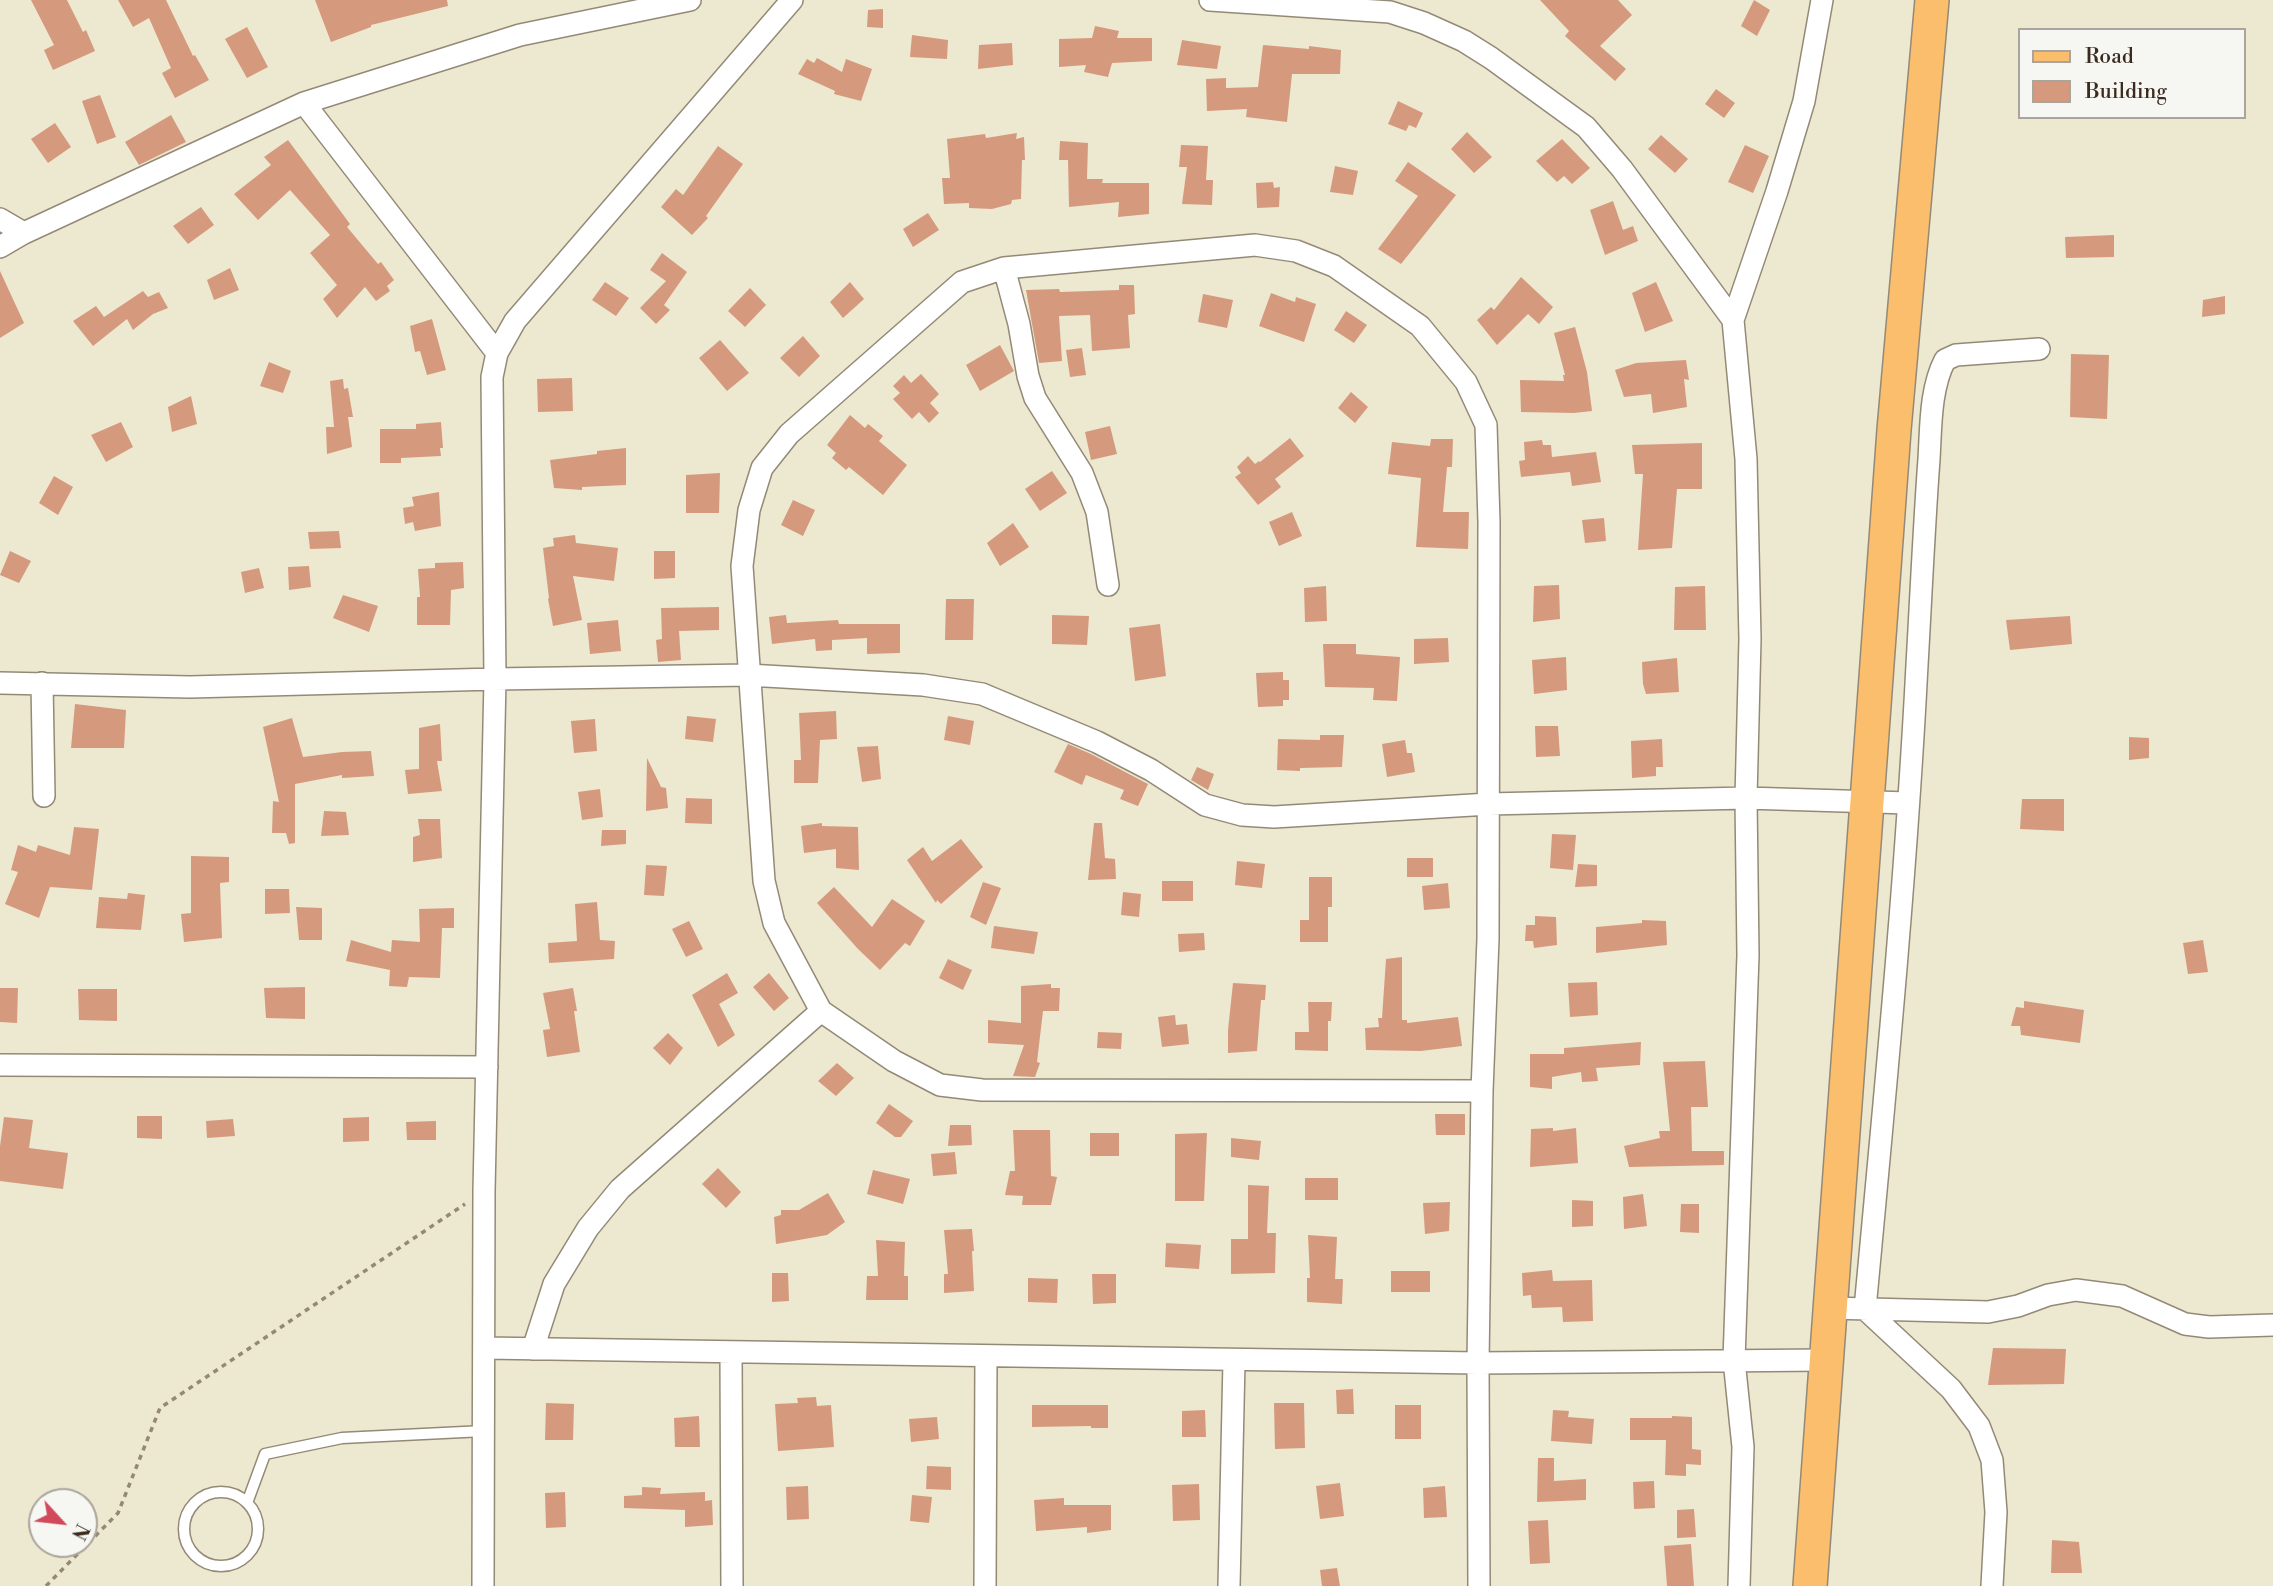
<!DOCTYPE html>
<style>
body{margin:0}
#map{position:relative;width:2273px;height:1586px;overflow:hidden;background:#ede8d0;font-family:"Libre Bodoni",serif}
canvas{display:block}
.legend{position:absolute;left:2018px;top:28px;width:228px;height:91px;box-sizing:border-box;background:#f6f6f2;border:2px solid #aba49d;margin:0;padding:9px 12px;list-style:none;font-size:21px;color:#3b2a1e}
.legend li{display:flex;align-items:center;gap:14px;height:35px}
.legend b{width:35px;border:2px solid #aba49d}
.north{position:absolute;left:28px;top:1488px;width:70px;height:70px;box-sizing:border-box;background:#f6f6f2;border:2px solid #aba49d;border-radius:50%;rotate:117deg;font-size:19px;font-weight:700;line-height:28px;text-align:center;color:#3b2a1e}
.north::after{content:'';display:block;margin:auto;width:24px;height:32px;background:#d1495b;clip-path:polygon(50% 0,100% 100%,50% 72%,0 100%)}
</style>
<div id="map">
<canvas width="2273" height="1586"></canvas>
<ul class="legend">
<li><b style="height:9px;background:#fabe6d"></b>Road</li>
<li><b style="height:19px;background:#d59a7e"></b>Building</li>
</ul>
<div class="north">N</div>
</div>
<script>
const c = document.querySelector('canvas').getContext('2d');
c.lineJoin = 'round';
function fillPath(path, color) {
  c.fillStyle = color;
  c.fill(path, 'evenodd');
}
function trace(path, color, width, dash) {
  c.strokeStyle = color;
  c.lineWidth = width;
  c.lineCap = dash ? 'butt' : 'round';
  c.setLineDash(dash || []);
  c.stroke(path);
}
fillPath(new Path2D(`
 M31,0H67L83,32L86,30L95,51L53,70L44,50L54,45Z
 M118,0H166L193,56L195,55L209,80L175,98L162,73L171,68L149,18L133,27Z
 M315,0H447L448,6L371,25V27L331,42Z
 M1540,0H1618L1632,15L1600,46L1626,69L1615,81L1565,36L1569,31Z
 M1754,0L1770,10L1757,36L1741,26Z
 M883,9V28L867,27L868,10Z
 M1095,26L1119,31L1117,38H1152V61L1112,63L1108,77L1084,72L1086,65L1059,67V39L1092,38Z
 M247,27L268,67L247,78L225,39Z
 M912,35L948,40L947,59L910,57Z
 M1182,40L1221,46L1217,69L1177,65Z
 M1012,43L1013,65L978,69L979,45Z
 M1263,45L1309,49V46L1341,50L1340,74H1292L1287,122L1246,117L1247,109L1207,111L1206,79L1226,78V88L1258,87Z
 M817,58L842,72L846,59L872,69L861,101L834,94L835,91L798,74L807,59L814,63Z
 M1716,89L1735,103L1724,118L1705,104Z
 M100,95L116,137L97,144L82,101Z
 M1398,101L1423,113L1416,128L1409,125L1406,131L1388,124Z
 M171,115L186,142L139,165L125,142Z
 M55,123L71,147L48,163L31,139Z
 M1467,132L1492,157L1474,173L1451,149Z
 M1017,133L1016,139L1024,137L1025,160H1022L1021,199L1012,200L1011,204L992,209L969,208V203L944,204L942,178H950L947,139L985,134L986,138Z
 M1661,135L1688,159L1675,173L1648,149Z
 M1562,139L1590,168L1572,184L1564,176L1557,182L1536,161Z
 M288,140L350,224L347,227L378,264L381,262L394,280L387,286L390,291L376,301L365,287L337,318L323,299L337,285L310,253L330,235L290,190L258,220L234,194L271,165L264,157Z
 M1060,141L1088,143L1087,179H1103L1102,183H1149V214L1118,217L1119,202L1069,207L1068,160H1059Z
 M1181,145L1208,146L1206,180H1213L1212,205L1182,204L1187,167H1179Z
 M1745,145L1769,156L1753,193L1728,182Z
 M718,146L743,164L706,216L708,218L692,235L661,207L676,189L683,195Z
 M1408,162L1456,195L1401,264L1378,249L1418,196L1395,181Z
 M1335,166L1358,171L1353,195L1330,192Z
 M1273,182L1274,188L1280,187L1279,207L1257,208L1256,183Z
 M1613,201L1623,230L1633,226L1638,241L1605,255L1590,210Z
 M201,207L214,225L188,244L173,226Z
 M928,213L939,230L913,247L903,229Z
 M2114,235V257L2066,258L2065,237Z
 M662,253L687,272L664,305L670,310L656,324L640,308L666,281L650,270Z
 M230,268L239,290L214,300L207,280Z
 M0,271L24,323L0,338Z
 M1521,277L1553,307L1539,324L1528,314L1497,345L1477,320L1491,307L1494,310Z
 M605,282L629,298L616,316L592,300Z
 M850,282L864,299L843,318L830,302Z
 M1656,282L1673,321L1645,332L1632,293Z
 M1119,285H1134L1135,314L1128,315L1130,348L1092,351L1090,315L1059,316L1062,361L1039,363L1026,290L1059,289L1060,292L1119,290Z
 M750,288L766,305L745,327L728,311Z
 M143,291L148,297L159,292L168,308L153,314L133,330L127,319L93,346L73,321L96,306L104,317Z
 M1271,293L1295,302L1296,297L1316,304L1304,342L1259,326Z
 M1203,294L1233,300L1227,328L1198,322Z
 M2225,296V314L2202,317L2203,300Z
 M1346,311L1367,325L1354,343L1334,330Z
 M432,319L446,370L427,375L420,351L415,352L410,326Z
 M1575,327L1587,372L1592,411L1574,413L1521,412L1520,380L1564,381L1563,375H1565L1554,333Z
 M803,336L820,356L799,377L780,358Z
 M720,340L749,373L727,391L699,358Z
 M1000,345L1014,371L980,391L966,365Z
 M1082,348L1086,375L1070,377L1066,350Z
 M2071,354L2109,355L2107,419L2070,417Z
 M1686,360L1689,380L1684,379L1687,407L1653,413L1651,394L1624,397L1615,370L1636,363Z
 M269,362L291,371L283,393L260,386Z
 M921,374L939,394L930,403L939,413L929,423L919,412L912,419L893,399L900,393L893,386L904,375L911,383Z
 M572,378L573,411L538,412L537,379Z
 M343,379L344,389L348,388L353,417H348L352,447L327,454L326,427H334L330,381Z
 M1351,392L1368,407L1355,423L1338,408Z
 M191,396L197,424L172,432L168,407Z
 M850,415L865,428L868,424L883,436L879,441L907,465L883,495L849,467L846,470L832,458L836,453L827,445Z
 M121,422L133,447L106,462L91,435Z
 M441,422L443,448H440L441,456L401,458V463H380V429H416V424Z
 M1110,426L1117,454L1091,460L1085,432Z
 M1290,438L1304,456L1275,479L1281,487L1258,505L1235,477L1241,473L1237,467L1248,456L1255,464L1259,461L1260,462Z
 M1431,439H1453L1452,467H1447L1443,512H1469L1468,549L1416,547L1421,478L1388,474L1392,442L1430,446Z
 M1542,440L1543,445H1551L1552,457L1596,452L1601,482L1572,486L1570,472L1521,477L1519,461L1525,460L1524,442Z
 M1702,443V489H1677L1672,548L1638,550L1643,474H1635L1632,445Z
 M626,448V485L582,487V490L554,488L550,460L597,454V451Z
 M1052,471L1067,493L1040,511L1025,489Z
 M720,473L719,513H686V475Z
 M54,476L73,487L58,515L39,503Z
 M439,492L441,526L415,531L413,522L405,524L403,508L414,506L412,497Z
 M793,500L815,510L803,536L781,525Z
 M1292,512L1302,536L1279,546L1269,522Z
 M1604,518L1606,541L1585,543L1582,520Z
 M1013,523L1029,547L1000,566L987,543Z
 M339,531L341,548L310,549L308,532Z
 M575,535L576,543L618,548L614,581L573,576L582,620L553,626L548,599L549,598L543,548L554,546L553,538Z
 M10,551L31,561L19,583L0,575Z
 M654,551H675V578L654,579Z
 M463,562L464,588L451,590L450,625H417V597H420L418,569L435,568V563Z
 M309,566L311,587L289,590L288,567Z
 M259,568L264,588L245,593L241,572Z
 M1559,585L1560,619L1533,622L1534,586Z
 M1326,586L1327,621L1305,622L1304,588Z
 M1705,586L1706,630H1674L1675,587Z
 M343,595L378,606L369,632L333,618Z
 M946,599H974L973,640H945Z
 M719,607V630L679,631L681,660L658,662L656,640L662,639L661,608Z
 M786,615L787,623L838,620L839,624H900V653L867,654V638L832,640V650L816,651L815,639L772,644L769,617Z
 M1052,615L1089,616L1087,645L1052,644Z
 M2070,616L2072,644L2010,650L2006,620Z
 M618,620L621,651L590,654L587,623Z
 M1160,624L1166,676L1135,681L1129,628Z
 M1448,638L1449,662L1414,664V639Z
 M1323,644H1356V654L1400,657L1397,701L1373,700L1374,688L1325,687Z
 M1566,657L1567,690L1534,694L1532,660Z
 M1677,658L1679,692L1646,694L1643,684L1642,662Z
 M1283,672V680H1289V700H1283V706L1258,707L1256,673Z
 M75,704L126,710L124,748H71Z
 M836,711L837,739L820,740L818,783H794V760H801L799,713Z
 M687,716L716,719L713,742L685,739Z
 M948,716L974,721L970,745L944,740Z
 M292,718L303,757L342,752L371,751L374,776L342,778V775L295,784V843L289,844L286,833H272L273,801L279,802L263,727Z
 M595,719L597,751L574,753L571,721Z
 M440,724L442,761H437L442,791L408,794L405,770L419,769V728Z
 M1535,726H1558L1560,756L1536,757Z
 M1320,735H1344L1342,767L1300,768V771L1277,770L1278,739L1320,740Z
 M2129,737L2149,738V758L2129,760Z
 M1662,739L1663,767H1656V776L1632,778L1631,741Z
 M1405,740L1407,753H1412L1415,772L1387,777L1382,744Z
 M1068,744L1091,754L1148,784L1138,806L1120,799L1124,790L1086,775L1082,785L1054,772Z
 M878,746L881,779L862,782L857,747Z
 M647,758L661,787L666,788L668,808L646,811Z
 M1197,767L1214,774L1208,790L1191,780Z
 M600,789L603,817L582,820L578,792Z
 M686,798L712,799V824L685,823Z
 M2022,799H2064V831L2020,829Z
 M324,811L346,812L349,835L321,836Z
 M418,819H440L442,858L413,862V837L420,835Z
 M822,823V826L858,827L859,870L836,868V849L804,853L801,826Z
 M1094,823H1102L1105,858L1115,859L1116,879L1088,880Z
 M74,827L99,829L92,890L50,887L39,918L5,904L18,872L11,870L18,845L36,852L38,845L70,855Z
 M602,830H626V844L601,846Z
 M1552,834L1576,835L1573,870L1550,868Z
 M961,839L983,867L941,904L937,900L936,903L907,860L923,847L932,861Z
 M191,856L229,857V882L220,883L222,938L184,942L181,914L191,913Z
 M1407,858H1433V877H1407Z
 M1237,861L1265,864L1262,888L1235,885Z
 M1578,864L1597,865V886L1575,887Z
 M646,865L667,866L664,896L644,895Z
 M1309,877H1332V907H1328V942H1300V920H1309Z
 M1162,881H1193V901H1162Z
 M983,882L1001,888L986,925L970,917Z
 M1448,883L1450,908L1424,910L1422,886Z
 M834,887L872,927L892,899L925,921L910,946L905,943L880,970L858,949L817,903Z
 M265,889H289L290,913L265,914Z
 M1123,892L1141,894L1139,917L1121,915Z
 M128,893L145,895L141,930L96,928L99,897L127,899Z
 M597,902L600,940L615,941L614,959L549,963L548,943L577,941L575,904Z
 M296,907L322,908V940H299Z
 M454,908V928H442L440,978L409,977L407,987L389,986L390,970L346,961L351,940L391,952L392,940L420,942L419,909Z
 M1535,916L1556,917L1557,945L1534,948L1533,941H1525L1526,925H1535Z
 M1642,920L1666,921L1667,945L1596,953V927L1642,923Z
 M689,921L703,949L686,957L672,929Z
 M994,926L1038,932L1034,954L991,948Z
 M1204,933L1205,950L1179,952L1178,934Z
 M2203,940L2208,972L2188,974L2183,943Z
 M1402,957V1020H1407V1023L1458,1017L1462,1046L1421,1051L1366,1050L1365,1028L1379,1027L1378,1018H1382L1386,959Z
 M948,959L972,970L963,990L939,978Z
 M727,973L738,993L719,1004L735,1035L718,1047L692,995Z
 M769,973L789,998L774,1011L753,987Z
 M1597,982L1598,1015L1570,1017L1568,983Z
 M1233,983L1266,985L1265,1000H1261L1257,1051L1228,1053V1030Z
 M1051,984V988H1060L1059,1011H1043L1037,1062L1040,1063L1035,1077L1013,1076L1024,1045L988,1043V1020L1021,1023V986Z
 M305,987V1019L266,1018L264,988Z
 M0,988H18L17,1023L0,1022Z
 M573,988L577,1011H574L580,1052L547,1057L543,1030L550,1029L543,993Z
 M78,989H117V1021L79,1020Z
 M2024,1001L2084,1010L2080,1043L2021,1035L2020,1026H2011L2016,1007L2024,1008Z
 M1308,1002H1332L1331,1021H1328V1051L1295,1050V1032H1309Z
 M1175,1015L1176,1025L1187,1024L1189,1044L1162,1047L1158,1017Z
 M1098,1032L1122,1033L1121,1049L1097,1048Z
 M668,1033L683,1048L670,1065L653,1048Z
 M1641,1042L1640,1065L1596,1068L1598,1081L1582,1082L1581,1072L1552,1077V1089L1530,1087V1054H1564V1048Z
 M1705,1061L1708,1107H1691L1692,1151H1724V1165L1629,1167L1624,1146L1660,1138L1659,1131H1670L1663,1062Z
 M837,1063L854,1078L836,1096L818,1081Z
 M889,1104L913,1121L901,1137H895L876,1123Z
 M1435,1114H1465V1135H1436Z
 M137,1116H162V1139L137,1138Z
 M4,1117L33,1120L29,1148L68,1153L63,1189L0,1181V1146Z
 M369,1117V1141L343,1142V1118Z
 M233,1119L235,1136L207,1138L206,1121Z
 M436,1121V1140H407L406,1122Z
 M950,1125H971L972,1145L948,1146Z
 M1553,1128V1131L1576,1128L1578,1163L1530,1167L1531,1129Z
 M1013,1130H1050L1051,1176L1057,1177L1051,1205H1022L1023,1196L1005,1195L1010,1171H1015Z
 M1090,1133H1119V1156H1090Z
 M1207,1133L1204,1201H1175V1134Z
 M1231,1138L1261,1141L1259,1160L1231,1157Z
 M955,1152L957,1174L933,1176L931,1154Z
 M718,1168L741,1192L726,1208L702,1184Z
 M873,1170L910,1179L903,1204L867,1194Z
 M1305,1178H1338V1200H1305Z
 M1248,1185L1269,1186L1267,1233H1276L1275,1273L1231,1274V1239H1248Z
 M828,1193L845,1222L827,1235L776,1244L774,1217L781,1215V1210H799Z
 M1643,1194L1647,1226L1624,1229L1623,1197Z
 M1572,1200L1593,1201V1226L1572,1227Z
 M1450,1202L1449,1231L1425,1234L1423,1203Z
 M1681,1204H1699V1233L1680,1232Z
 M972,1229L974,1251H972L974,1291L944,1293V1274H948L944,1230Z
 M1308,1235L1337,1237L1335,1279H1343L1342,1304L1307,1302V1278H1310Z
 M876,1240L905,1242L904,1276H908V1300H866L867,1276H878Z
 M1166,1243L1201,1245L1199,1269L1165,1267Z
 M1552,1270L1553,1281L1592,1280L1593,1321L1563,1322L1562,1307L1532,1308L1531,1295L1523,1296L1522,1273Z
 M1391,1271H1430V1292H1391Z
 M772,1273H788L789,1301L772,1302Z
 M1092,1274H1116V1303L1093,1304Z
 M1028,1278L1058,1279L1057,1303L1028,1302Z
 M1993,1348L2066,1349L2064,1384L1988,1385Z
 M1353,1389L1354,1414H1337L1336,1390Z
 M816,1397L817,1406L831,1405L834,1447L778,1451L775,1404L798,1403L797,1398Z
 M546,1403L574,1404L573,1440H545Z
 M1274,1403H1304L1305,1448L1275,1449Z
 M1032,1405H1108V1428H1091V1426L1032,1427Z
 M1395,1405H1421V1439H1395Z
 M1205,1410L1206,1437H1182V1411Z
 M1553,1410L1569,1411L1568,1417L1594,1419L1592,1444L1551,1441Z
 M699,1416L700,1447H675L674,1418Z
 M1672,1416L1692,1417V1449L1701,1450V1465L1686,1464V1476L1665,1475L1666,1440H1630V1418H1672Z
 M937,1417L939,1439L911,1442L909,1419Z
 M1538,1458H1554V1481L1586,1479V1500L1537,1502Z
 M927,1466L951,1467V1490L926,1489Z
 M1654,1481L1655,1508L1634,1509L1633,1482Z
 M1340,1483L1344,1516L1320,1519L1316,1486Z
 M1199,1484L1200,1520L1173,1521L1172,1485Z
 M808,1486L809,1519L787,1520L786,1487Z
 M1445,1486L1447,1517L1424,1518L1423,1488Z
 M642,1487L661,1488L660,1494L705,1492V1501L712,1500L713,1525L685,1527V1510L624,1508V1496L642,1495Z
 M565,1492L566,1527L546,1528L545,1493Z
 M912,1495L932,1497L929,1523L910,1521Z
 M1064,1498V1505H1111V1530L1087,1533V1527L1036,1531L1034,1500Z
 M1694,1509L1696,1537L1677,1538V1510Z
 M1548,1520L1550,1563L1530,1564L1528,1521Z
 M2052,1540L2079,1542L2082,1573H2051Z
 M1691,1544L1694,1586H1667L1664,1546Z
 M1337,1568L1340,1586H1322L1320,1570Z`), '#d59a7e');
const lane = new Path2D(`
 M184 1529a37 37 0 1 1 74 0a37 37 0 1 1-74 0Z
 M247,1503L265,1454L342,1438L484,1431`);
const street = new Path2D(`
 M1210,0L1390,12L1424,23L1464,41L1491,58L1586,127L1622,169L1733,320L1746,459L1750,639L1746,798L1748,955L1734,1360L1743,1447L1739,1586
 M304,103L497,353
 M0,219L24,233
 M0,247L24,233L304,103L520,35L690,0
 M1004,268L1019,324L1028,376L1035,398L1082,473L1097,512L1108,585
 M1733,320L1777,191L1804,101L1822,0
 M0,683L190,687L495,679L748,675L923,685L982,694L1097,742L1151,770L1205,805L1242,815L1274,817L1489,804L1746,798L1908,803
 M42,683L44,796
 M0,1065L487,1067
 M1829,1308L1988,1312L2018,1306L2048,1295L2076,1290L2122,1296L2185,1324L2209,1327L2273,1325
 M1865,1309C1885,1094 1906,880 1917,665C1921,596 1924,527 1929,459C1931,426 1930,389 1945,360L1956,355L2039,349
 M1865,1309L1951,1389L1979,1426L1992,1460L1996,1512L1992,1586
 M484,1348L1478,1363L1825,1360
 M533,1349L554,1284L588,1228L620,1189L821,1011
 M731,1352L732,1586
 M483,1586L484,1191L495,679L492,377L497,353L515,321L792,0
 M985,1586L986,1356
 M1229,1586L1234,1361
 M1479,1586L1478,1363L1482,1091L1488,939L1489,522L1486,425L1466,382L1420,326L1334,266L1296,251L1255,245L1004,268L962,282L789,434L762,468L749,510L742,566L764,881L774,923L821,1011L894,1061L940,1085L982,1090L1482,1091`);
const primary = new Path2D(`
 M1810,1586L1894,430L1932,0`);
trace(lane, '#948977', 13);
trace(street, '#948977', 24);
trace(primary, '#948977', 36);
trace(new Path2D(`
 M46,1586L118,1513L160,1408L465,1204`), '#948977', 3.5, [5, 5]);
trace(lane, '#fff', 10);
trace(street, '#fff', 21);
trace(primary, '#fabe6d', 33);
</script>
